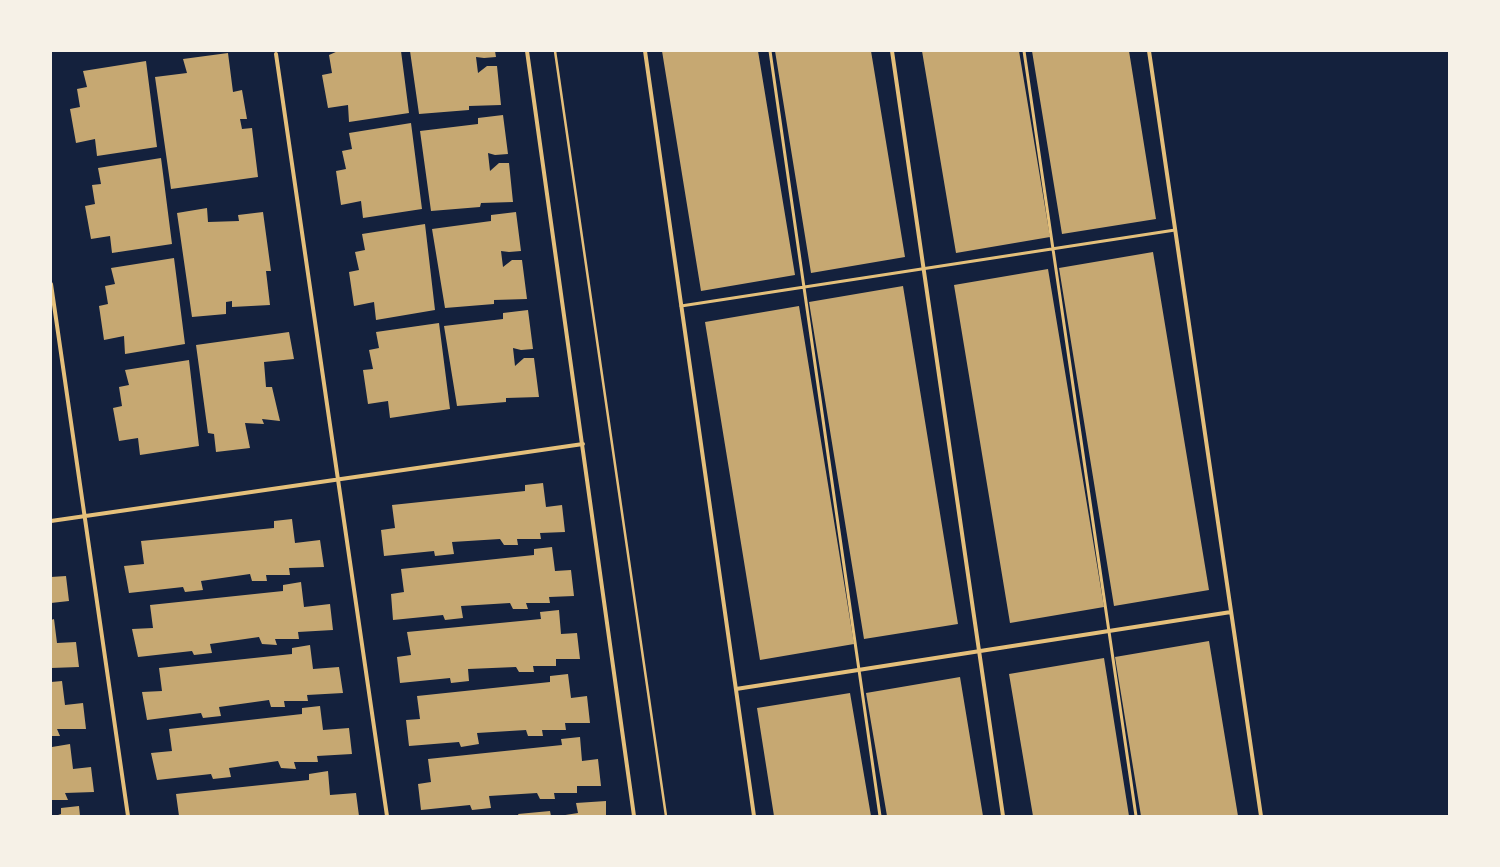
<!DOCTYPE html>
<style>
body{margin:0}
#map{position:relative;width:1500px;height:867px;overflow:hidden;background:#14213d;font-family:"Noto Sans",sans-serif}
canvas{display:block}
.frame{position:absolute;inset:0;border:52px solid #f6f1e7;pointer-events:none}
</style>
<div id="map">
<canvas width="1500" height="867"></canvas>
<div class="frame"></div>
</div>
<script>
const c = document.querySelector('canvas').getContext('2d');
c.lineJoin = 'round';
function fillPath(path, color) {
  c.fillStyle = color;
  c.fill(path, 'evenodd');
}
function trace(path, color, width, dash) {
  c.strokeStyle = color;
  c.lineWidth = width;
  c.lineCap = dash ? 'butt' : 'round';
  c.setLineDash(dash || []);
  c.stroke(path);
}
fillPath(new Path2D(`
 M338,51H401L409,113L349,122L348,105L328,108L322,75L332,73L329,55Z
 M410,51H495L496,57L484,58L476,57L478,73L487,66H497L501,105L469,106V110L419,114Z
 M662,51H758L795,275L701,291Z
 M775,51H871L905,257L811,273Z
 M922,51H1019L1050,237L956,253Z
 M1032,51H1129L1156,219L1062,234Z
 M228,53L233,92L242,90L247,119H240L242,129L252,128L258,177L171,189L155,77L187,73L183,59Z
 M146,61L157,147L97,156L95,139L76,143L70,109L80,107L77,89L87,87L83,71Z
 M503,115L508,154L495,155L488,153L490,171L499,163H509L513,202L481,203L480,207L431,211L420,131L478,124V118Z
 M411,123L422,209L363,218L361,201L341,205L336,171L346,169L342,151L352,149L349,133Z
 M161,158L172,244L112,253L110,236L91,239L85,206L95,204L92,185L101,184L98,168Z
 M207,208L208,222L239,221L238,215L263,212L271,271H266L270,305L232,307V301L226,302V314L192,317L177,213Z
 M516,212L521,251L509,252L501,251L503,267L512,260H522L527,299L494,300V304L445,308L432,229L491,221V215Z
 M425,224L435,310L376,320L374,302L354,306L349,272L359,270L355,252L365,250L362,234Z
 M1153,252L1209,590L1114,606L1059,268Z
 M174,258L185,344L125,354L124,336L104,340L99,306L108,304L105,286L115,284L111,268Z
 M1048,269L1104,607L1010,623L954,285Z
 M903,286L958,624L864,639L809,302Z
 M799,306L854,644L760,660L705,322Z
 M528,310L533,349L521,350L513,348L515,366L524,358H534L539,397L506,398V402L457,406L444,326L503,319V313Z
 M439,323L450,409L390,418L388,401L368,404L363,370L373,369L369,350L379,348L376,332Z
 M289,332L294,359L264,362L266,387H272L280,421L262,419L264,424L245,423L250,448L216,452L214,434L208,433L196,345Z
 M189,360L199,446L140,455L138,438L119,441L113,408L122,406L119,387L129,385L125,370Z
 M543,483L546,507L562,505L565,532L540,533L541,539H517L518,545H504L500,539L452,542L454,554L435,556L434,551L384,556L381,530L395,528L392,505L525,491V485Z
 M292,519L295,543L320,540L324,567L289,568L290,575H266L267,581H252L250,574L201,581L203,590L185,592L183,587L129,593L124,566L144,564L141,541L274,528V521Z
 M552,547L555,571L571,570L574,596L549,597L550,603H526L528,609H513L510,603L461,606L463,618L445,620L443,615L393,620L391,594L404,592L401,569L534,555V549Z
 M66,576L69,601L51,603V577Z
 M301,582L304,607L330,604L333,630L298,632L299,639H275L277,645L262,644L259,637L210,644L212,653L194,655L192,651L138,657L132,629L153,628L150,605L283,591V585Z
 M559,610L561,634L577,633L580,659H556V666H533L534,672H519L516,667L468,669L469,681L451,683L450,678L400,683L397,657L411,655L407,632L541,619L540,612Z
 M54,619L57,643L76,642L79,667L51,668V620Z
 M1209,641L1238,816H1141L1115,657Z
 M310,645L313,669L339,667L343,693L307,695L308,701H284L285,707H271L269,700L219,707L221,716L203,718L201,713L147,720L142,692L162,691L159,668L292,654V648Z
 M1104,658L1129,816H1033L1009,674Z
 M568,674L571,698L587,696L590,723H565L566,730H542L543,736H528L526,730L477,733L479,744L461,747L459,742L409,746L406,720L420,719L417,696L550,682V676Z
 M960,677L983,816H887L866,693Z
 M62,681L65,705L83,703L86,729H57L60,736H51V682Z
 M850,693L871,816H774L757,708Z
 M320,706L323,730L349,728L352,754L317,756L318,762H294L296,769L281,768L278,761L229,768L231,777L213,779L211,774L157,780L151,753L172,751L169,729L302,714V708Z
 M580,737L582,761L598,759L601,786H577V793H554L555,799H540L537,793L489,796L491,808L472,810L470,805L421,810L418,784L431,782L428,759L562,745L561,739Z
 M70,744L73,769L91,767L94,792L65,793L68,800H51L52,747Z
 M328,771L330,795L356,793L359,816H179L176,794L309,780V774Z
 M606,801V816H559L578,813L576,803Z
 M79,806L80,816H55L61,814V808Z
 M550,811L551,816H519L518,814Z`), '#c6a872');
trace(new Path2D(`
 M555,51L666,816`), '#e5c07b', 2.5);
trace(new Path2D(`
 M770,51L880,816
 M1024,51L1136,816
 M681,306L1175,230`), '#e5c07b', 3);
trace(new Path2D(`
 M527,51L634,816
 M645,51L754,816
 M892,51L1003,816
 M1149,51L1261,816
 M276,54L387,816
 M51,284L128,816
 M51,521L583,444
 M736,689L1231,612`), '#e5c07b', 4);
</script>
